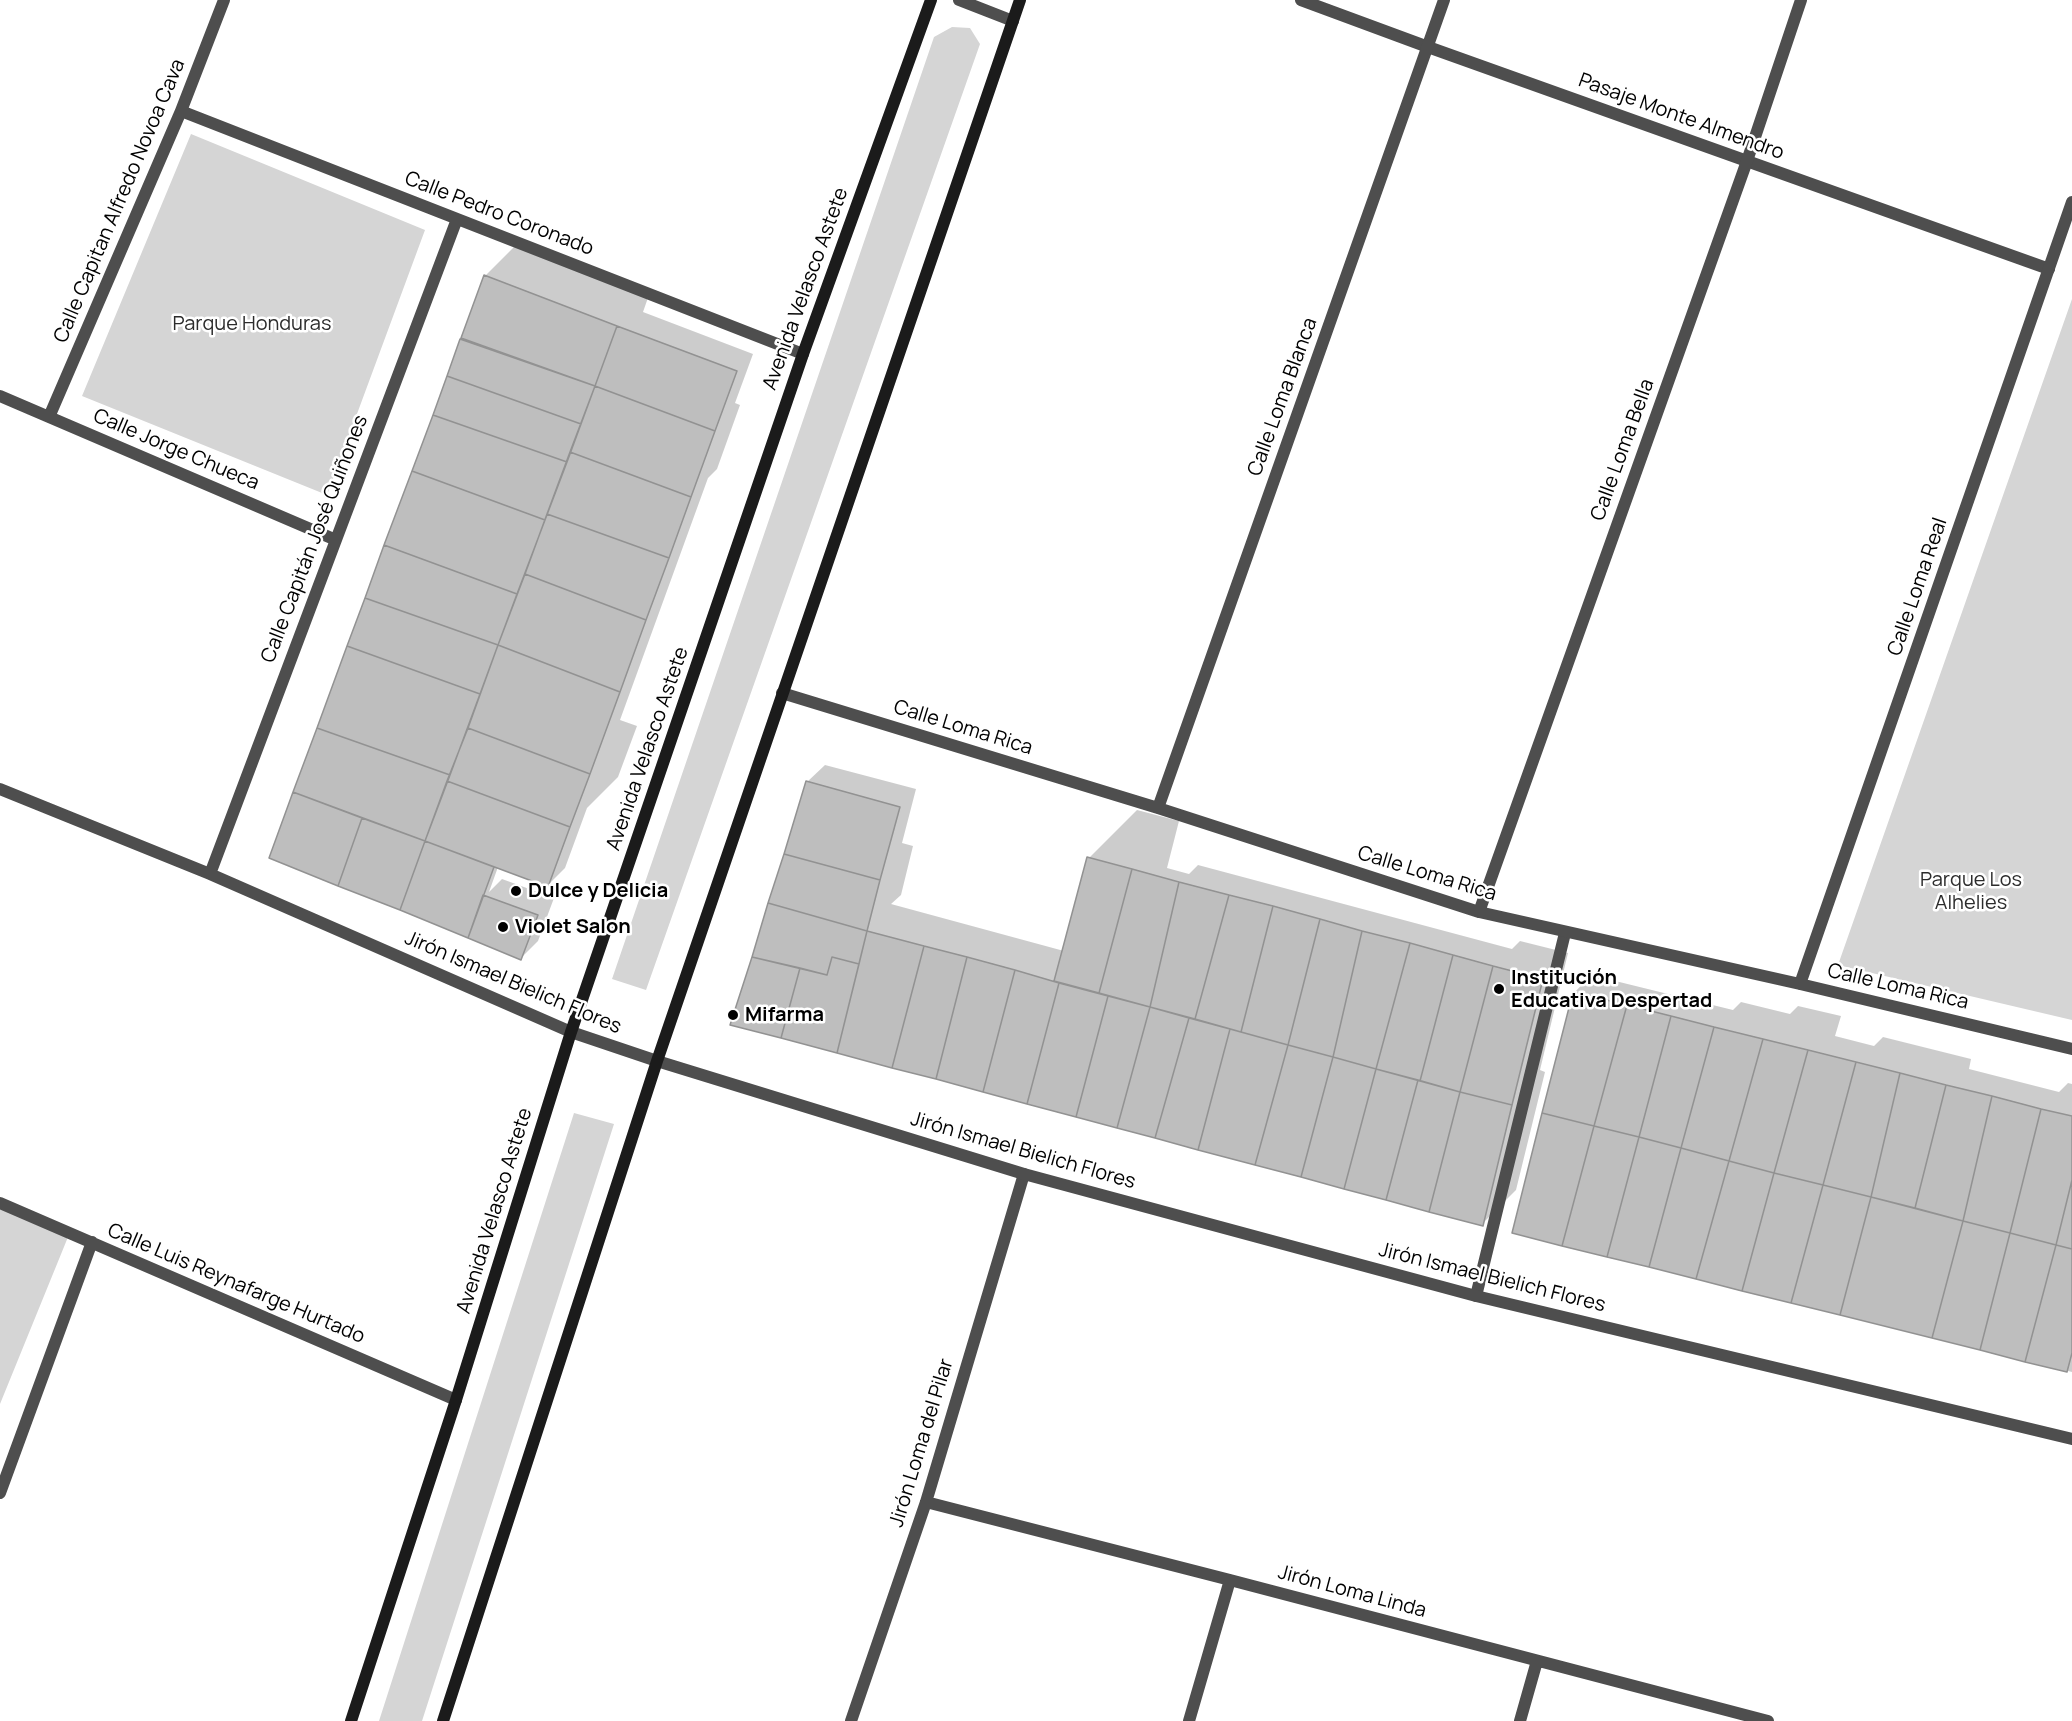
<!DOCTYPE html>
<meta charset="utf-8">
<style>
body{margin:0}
canvas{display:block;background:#fff}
</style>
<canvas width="2072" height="1721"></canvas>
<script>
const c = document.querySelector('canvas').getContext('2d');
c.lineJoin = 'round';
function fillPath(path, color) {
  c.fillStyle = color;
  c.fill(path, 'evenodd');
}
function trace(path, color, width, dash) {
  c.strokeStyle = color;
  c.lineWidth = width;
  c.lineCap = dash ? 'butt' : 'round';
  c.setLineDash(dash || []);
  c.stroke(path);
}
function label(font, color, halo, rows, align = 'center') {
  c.font = font + ' Manrope,sans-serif';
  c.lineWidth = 5;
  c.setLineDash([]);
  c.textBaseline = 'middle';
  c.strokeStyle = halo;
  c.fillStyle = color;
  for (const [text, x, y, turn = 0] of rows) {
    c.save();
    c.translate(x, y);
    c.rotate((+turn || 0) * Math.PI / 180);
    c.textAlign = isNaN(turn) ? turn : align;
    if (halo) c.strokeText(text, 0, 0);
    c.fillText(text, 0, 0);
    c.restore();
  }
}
fillPath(new Path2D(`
 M952,27L970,28L980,44L646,990L612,979L934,37Z
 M191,134L425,230L327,495L82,396Z
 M2072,299V1020L1838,965Z
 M574,1113L614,1124L422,1721H379Z
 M0,1207L68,1237L0,1404Z`), '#d5d5d5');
fillPath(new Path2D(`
 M519,242L650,292L643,312L753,354L735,403L740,405L717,469L708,478L620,720L637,726L618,777L587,808L565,868L548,885L498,867L489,892L502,879L554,898L538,941L521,958L271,857L485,276Z
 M825,765L916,789L902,843L913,846L901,895L891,904L1064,951L1089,858L1137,810L1179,821L1167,868L1189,874L1198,865L1512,949L1520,941L1568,953L1540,1070L1545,1072L1516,1190L1482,1224L785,1033L807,782ZM1510,969L1551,979L1550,982L1510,972ZM1071,984L1140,1003L1139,1006L1070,987Z
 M1591,975L1733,1010L1741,1002L1790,1014L1798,1006L1841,1016L1835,1036L1874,1046L1883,1037L1971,1059L1969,1069L2059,1092L2068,1083L2072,1084V1372L1695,1277L1574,993Z`), '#0003');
const building = new Path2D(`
 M484,275L617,326L595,386L461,338Z
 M617,326L737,371L715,431L595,386Z
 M460,339L595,386L581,424L447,376Z
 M447,376L581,424L567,462L433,415Z
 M595,386L715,431L691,497L570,452Z
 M433,415L567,462L545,520L412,471Z
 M570,452L691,497L669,558L547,514Z
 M412,471L545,520L517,594L384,545Z
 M547,514L669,558L646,620L525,574Z
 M384,545L517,594L498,645L365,598Z
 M525,574L646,620L620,692L498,645Z
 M365,598L498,645L480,694L347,646Z
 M498,645L620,692L590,774L468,728Z
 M347,646L480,694L450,775L317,728Z
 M317,728L450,775L425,841L293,792Z
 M468,728L590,774L570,827L447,781Z
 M447,781L570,827L548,887L425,841Z
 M806,781L900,807L880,880L784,854Z
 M293,792L362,818L338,886L269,858Z
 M362,818L425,841L400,910L338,886Z
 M425,841L494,867L468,938L400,910Z
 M784,854L880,880L867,931L768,903Z
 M1087,857L1132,869L1099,993L1054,981Z
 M1132,869L1179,882L1150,1007L1099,993Z
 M1179,882L1229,895L1195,1019L1150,1007Z
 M483,895L538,915L521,960L468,938Z
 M1229,895L1273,906L1241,1032L1195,1019Z
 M768,903L867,931L859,964L832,957L827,975L752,957Z
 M1273,906L1320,919L1288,1045L1241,1032Z
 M1320,919L1362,931L1333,1057L1288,1045Z
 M867,931L924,946L892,1068L837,1053Z
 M1362,931L1410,943L1376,1069L1333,1057Z
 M1410,943L1453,955L1420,1081L1376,1069Z
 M924,946L967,957L936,1079L892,1068Z
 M1453,955L1493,966L1460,1092L1420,1081Z
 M752,957L800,968L781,1038L730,1025Z
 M832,957L859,964L837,1053L781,1038L800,968L827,975Z
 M967,957L1015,970L983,1092L936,1079Z
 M1493,966L1543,979L1512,1105L1460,1092Z
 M1015,970L1059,983L1027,1104L983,1092Z
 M1059,983L1108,996L1076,1117L1027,1104Z
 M1573,992L1627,1005L1594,1126L1542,1113Z
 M1108,996L1150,1007L1117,1128L1076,1117Z
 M1627,1005L1671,1016L1639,1137L1594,1126Z
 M1150,1007L1189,1018L1155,1138L1117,1128Z
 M1671,1016L1714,1027L1681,1148L1639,1137Z
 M1189,1018L1230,1029L1198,1150L1155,1138Z
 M1714,1027L1763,1039L1729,1161L1681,1148Z
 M1230,1029L1288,1045L1255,1165L1198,1150Z
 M1763,1039L1808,1050L1774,1173L1729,1161Z
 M1288,1045L1333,1057L1301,1177L1255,1165Z
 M1808,1050L1856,1062L1823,1185L1774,1173Z
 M1333,1057L1376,1069L1344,1189L1301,1177Z
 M1856,1062L1900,1073L1871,1197L1823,1185Z
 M1376,1069L1418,1080L1386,1200L1344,1189Z
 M1900,1073L1946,1085L1915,1208L1871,1197Z
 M1418,1080L1460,1092L1429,1212L1386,1200Z
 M1946,1085L1992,1096L1963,1221L1915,1208Z
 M1460,1092L1512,1105L1483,1226L1429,1212Z
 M1992,1096L2041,1109L2010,1233L1963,1221Z
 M2041,1109L2072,1116V1180L2056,1245L2010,1233Z
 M1542,1113L1594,1126L1562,1246L1512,1233Z
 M1594,1126L1639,1137L1607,1257L1562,1246Z
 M1639,1137L1681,1148L1649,1267L1607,1257Z
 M1681,1148L1729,1161L1696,1279L1649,1267Z
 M1729,1161L1774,1173L1742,1291L1696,1279Z
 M1774,1173L1823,1185L1791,1303L1742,1291Z
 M2072,1180V1249L2056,1245Z
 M1823,1185L1871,1197L1840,1315L1791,1303Z
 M1871,1197L1963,1221L1932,1338L1840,1315Z
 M1963,1221L2010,1233L1980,1350L1932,1338Z
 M2010,1233L2056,1245L2025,1362L1980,1350Z
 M2056,1245L2072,1249V1353L2067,1372L2025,1362Z`);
fillPath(building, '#bebebe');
trace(building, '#929292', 1.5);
trace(new Path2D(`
 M1301,0L1428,47L2049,269
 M1476,1296L1565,933`), '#4e4e4e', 12);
trace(new Path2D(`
 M959,0L1013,21
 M181,111L803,354
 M0,396L336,540
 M49,417L181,111L224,0
 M782,693L1158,808L1479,912L1800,984L2072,1049
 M0,789L210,874L571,1032
 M1158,808L1444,0
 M210,874L457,219
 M1479,912L1747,161L1801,0
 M1800,984L2072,202
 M0,1203L456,1400
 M0,1493L92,1242
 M926,1502L1230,1580L1768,1721
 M851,1721L926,1502L1024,1174
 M1189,1721L1230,1580
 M1520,1721L1537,1661`), '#4e4e4e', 12);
trace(new Path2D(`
 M571,1032L657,1061L1024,1174L1476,1296L2072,1439`), '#4e4e4e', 12);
trace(new Path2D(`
 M351,1721L456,1400L571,1032L803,354L931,0
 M443,1721L657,1061L1020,0`), '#1b1b1b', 12);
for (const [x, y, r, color] of [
 [516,891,6,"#000"],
 [503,927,6,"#000"],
 [1499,989,6,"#000"],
 [733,1015,6,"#000"]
]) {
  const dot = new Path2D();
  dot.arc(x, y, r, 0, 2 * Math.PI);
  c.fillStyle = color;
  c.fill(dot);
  trace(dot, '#fff', 2);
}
label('20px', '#000', '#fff', [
 ["Pasaje Monte Almendro",1681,117,20],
 ["Calle Capitan Alfredo Novoa Cava",120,201,-67],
 ["Calle Pedro Coronado",499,214,21],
 ["Avenida Velasco Astete",806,289,-70],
 ["Calle Loma Blanca",1283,397,-70],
 ["Calle Jorge Chueca",176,450,23],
 ["Calle Loma Bella",1623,450,-70],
 ["Calle Capitán José Quiñones",315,539,-69],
 ["Calle Loma Real",1918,587,-71],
 ["Calle Loma Rica",963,728,17],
 ["Avenida Velasco Astete",648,749,-71],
 ["Calle Loma Rica",1427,874,17],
 ["Jirón Ismael Bielich Flores",513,983,23],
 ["Calle Loma Rica",1898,987,13],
 ["Jirón Ismael Bielich Flores",1023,1151,16],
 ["Avenida Velasco Astete",495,1211,-73],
 ["Jirón Ismael Bielich Flores",1492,1278,14],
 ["Calle Luis Reynafarge Hurtado",236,1284,23],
 ["Jirón Loma del Pilar",922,1443,-73],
 ["Jirón Loma Linda",1352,1592,15]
]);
label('20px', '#2c2c2c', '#fff', [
 ["Parque Honduras",252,324],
 ["Parque Los",1971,880],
 ["Alhelies",1971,903]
]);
label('bold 20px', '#000', '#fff', [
 ["Dulce y Delicia",528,891],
 ["Violet Salon",515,927],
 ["Institución",1511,978],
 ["Educativa Despertad",1511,1001],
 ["Mifarma",745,1015]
], 'left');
</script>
